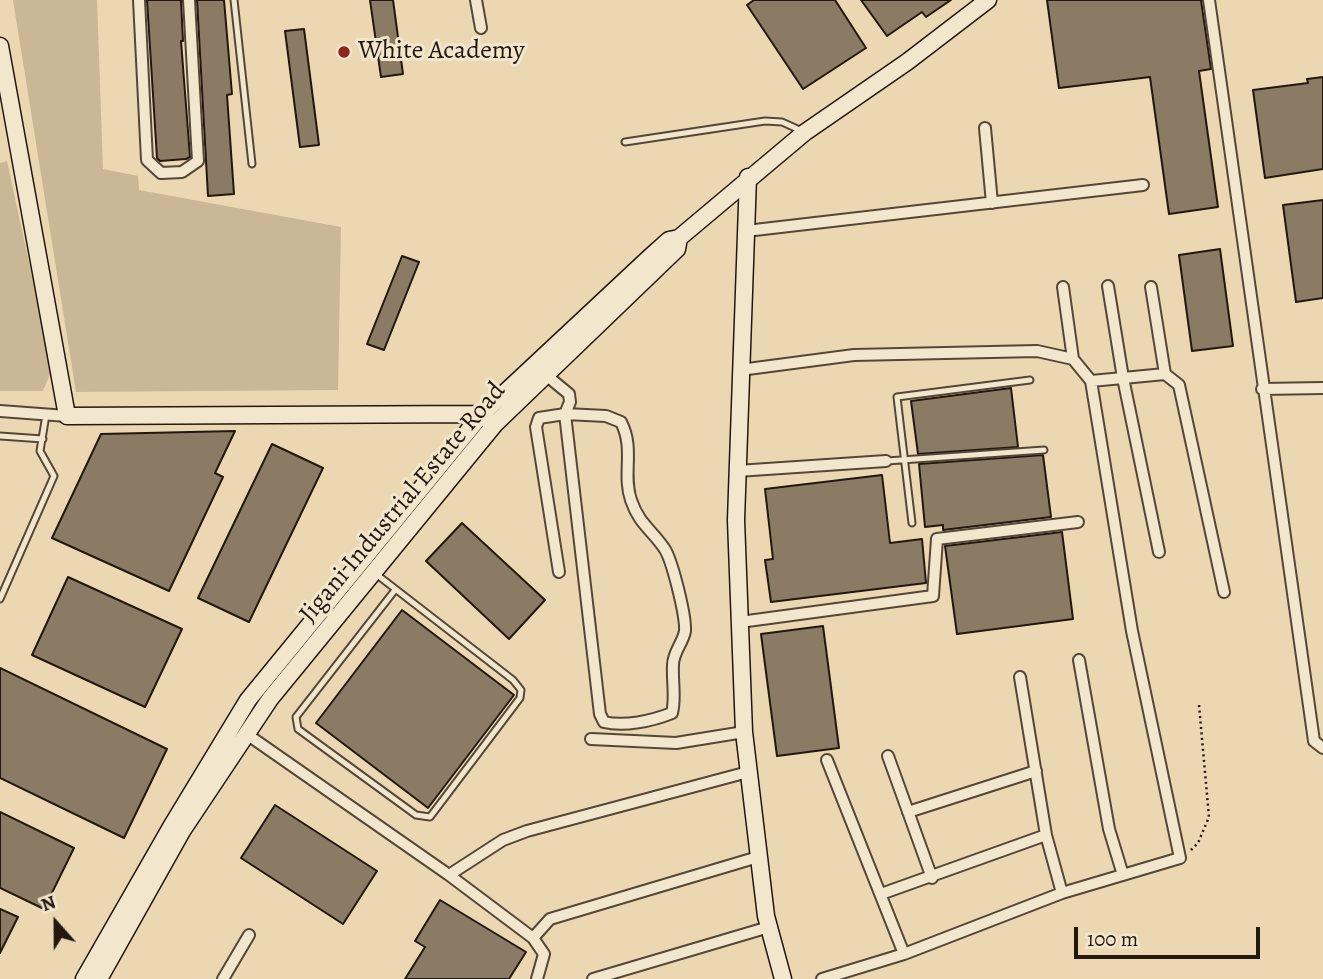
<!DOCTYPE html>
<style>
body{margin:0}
#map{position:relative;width:1323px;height:979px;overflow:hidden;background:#ebd8b2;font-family:Alegreya,serif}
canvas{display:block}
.north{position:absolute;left:21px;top:888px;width:70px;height:70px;-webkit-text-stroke:5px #f2e6cd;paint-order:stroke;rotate:339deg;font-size:19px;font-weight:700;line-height:28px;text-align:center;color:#23170f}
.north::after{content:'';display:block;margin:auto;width:24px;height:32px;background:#23170f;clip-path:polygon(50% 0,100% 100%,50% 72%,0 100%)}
.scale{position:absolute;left:1074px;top:927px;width:186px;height:32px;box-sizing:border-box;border:4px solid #23170f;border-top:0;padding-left:9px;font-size:21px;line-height:24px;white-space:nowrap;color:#23170f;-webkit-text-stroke:5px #f2e6cd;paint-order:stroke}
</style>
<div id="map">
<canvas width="1323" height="979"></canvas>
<div class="north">N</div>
<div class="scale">100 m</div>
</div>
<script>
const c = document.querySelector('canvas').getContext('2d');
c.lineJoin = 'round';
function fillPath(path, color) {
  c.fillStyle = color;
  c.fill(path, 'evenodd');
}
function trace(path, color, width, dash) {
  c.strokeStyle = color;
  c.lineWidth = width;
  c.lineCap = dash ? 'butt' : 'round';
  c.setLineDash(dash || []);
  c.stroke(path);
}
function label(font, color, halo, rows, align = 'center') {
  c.font = font + ' Alegreya,serif';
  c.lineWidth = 6;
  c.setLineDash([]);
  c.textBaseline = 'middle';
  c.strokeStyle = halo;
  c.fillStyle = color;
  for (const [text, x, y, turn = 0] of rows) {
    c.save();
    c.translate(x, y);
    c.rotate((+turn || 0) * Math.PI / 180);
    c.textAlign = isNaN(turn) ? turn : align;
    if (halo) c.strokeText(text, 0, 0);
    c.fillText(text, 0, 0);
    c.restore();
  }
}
fillPath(new Path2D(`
 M13,0H97L103,169L138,176L139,190L341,227L338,390L76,392Z
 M7,161L52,369L43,391H0V163Z`), '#c9b796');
const building = new Path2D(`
 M147,0H181L183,41H181L190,157L186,159L160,161L157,158Z
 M197,0H224L232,94L227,95L234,194L208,196Z
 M370,0H393L403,74L381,77Z
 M754,0H835L866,48L803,89L747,5Z
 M861,0H951L926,17L922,12L887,36Z
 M1047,0H1201L1211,69L1199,71L1218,207L1169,214L1150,77L1059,88Z
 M304,29L319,145L300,147L285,31Z
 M1323,77V169L1265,178L1253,90L1308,83L1307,79Z
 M1323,200V298L1296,302L1283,205Z
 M1220,249L1233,346L1192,351L1179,255Z
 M402,256L419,262L384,350L367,344Z
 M1011,388L1018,447L918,454L911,401Z
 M235,431L215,473L223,477L169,591L52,538L101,434Z
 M272,444L323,468L249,622L198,598Z
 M1043,455L1051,517L943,530V525L925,527L919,464Z
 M882,475L890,543L922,539L926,583L771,602L765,560L773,559L765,489Z
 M462,523L545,600L509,639L426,561Z
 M1062,532L1073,619L957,634L945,546Z
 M68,577L182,629L145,707L32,655Z
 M402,610L514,695L428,808L316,723Z
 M823,626L839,748L777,756L761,634Z
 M0,668L167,749L124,838L0,778Z
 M275,805L377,871L343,924L241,858Z
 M0,812L74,848L44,909L0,888Z
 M440,900L526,952L509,979H405L425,947L415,941Z
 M0,909L18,917L0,953Z`);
fillPath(building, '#8b7b64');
trace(building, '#23170f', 2);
const lane = new Path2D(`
 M234,0L252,164
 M625,142L765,121L782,122L802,131
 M0,436L43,439
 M887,461L1044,450
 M912,523L897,397L1030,380
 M376,574L513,680L521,690L520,698L430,817L416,815L298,729L296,717L395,590
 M0,599L54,476L40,451L46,415`);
const street = new Path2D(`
 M139,0L147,160L161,173L182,172L198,161L189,0
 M476,0L481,28
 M1209,0L1314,741L1323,748
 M985,128L992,203
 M746,231L1143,185
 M1108,286L1123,378L1165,374L1179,385L1224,592
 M1063,287L1073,359
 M1151,287L1165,374
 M740,370L854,355L1037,351L1073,359L1091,381L1132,631L1180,858L1062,893L904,954L822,979
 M546,375L569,394L570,402L565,414L606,416L621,422C635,449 622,474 631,500C639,524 651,529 664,548C672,559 686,616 685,631C683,643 673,652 673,665C672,682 676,697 672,713C652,721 624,727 604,722L600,714L565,414L539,418L536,427L559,572
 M1091,381L1123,378L1159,552
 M1262,389L1323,388
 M0,411L67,416
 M737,471L886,461
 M740,622L933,596L937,539L1078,522
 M1079,660L1109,829L1123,875
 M1020,677L1046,835L1062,893
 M248,735L449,875L533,938L544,954L537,979
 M591,739L676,743L744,732
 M888,756L932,878
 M827,760L904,954
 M908,812L1036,771
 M449,875L503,840L527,831L748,772
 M881,894L1046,835
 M533,938L550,919L758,857
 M223,979L249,935
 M593,979L769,927`);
const secondary = new Path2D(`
 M0,46L67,416L482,414L487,419
 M748,177L736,520L744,732L766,916L783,979
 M84,979L171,827L248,700L482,414L650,257L669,240L679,238
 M99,979L182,831L270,699L495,424L677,249L679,238L804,133L907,62L988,0`);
trace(lane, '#554738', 9);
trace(street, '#554738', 14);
trace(secondary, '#23170f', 19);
trace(new Path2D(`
 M1191,850L1198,843L1209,817L1199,705`), '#23170f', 2.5, [2, 3.5]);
trace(lane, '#f2e6cd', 5);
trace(street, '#f2e6cd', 10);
trace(secondary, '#f2e6cd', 16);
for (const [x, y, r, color] of [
 [344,52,7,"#8f2418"]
]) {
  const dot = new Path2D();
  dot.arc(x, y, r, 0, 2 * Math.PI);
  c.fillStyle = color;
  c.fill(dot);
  trace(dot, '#f2e6cd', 2.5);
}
label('26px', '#23170f', '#f2e6cd', [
 ["White Academy",358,52]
], 'left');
label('26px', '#23170f', '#f2e6cd', [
 ["Jigani Industrial Estate Road",403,503,-50]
]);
</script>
